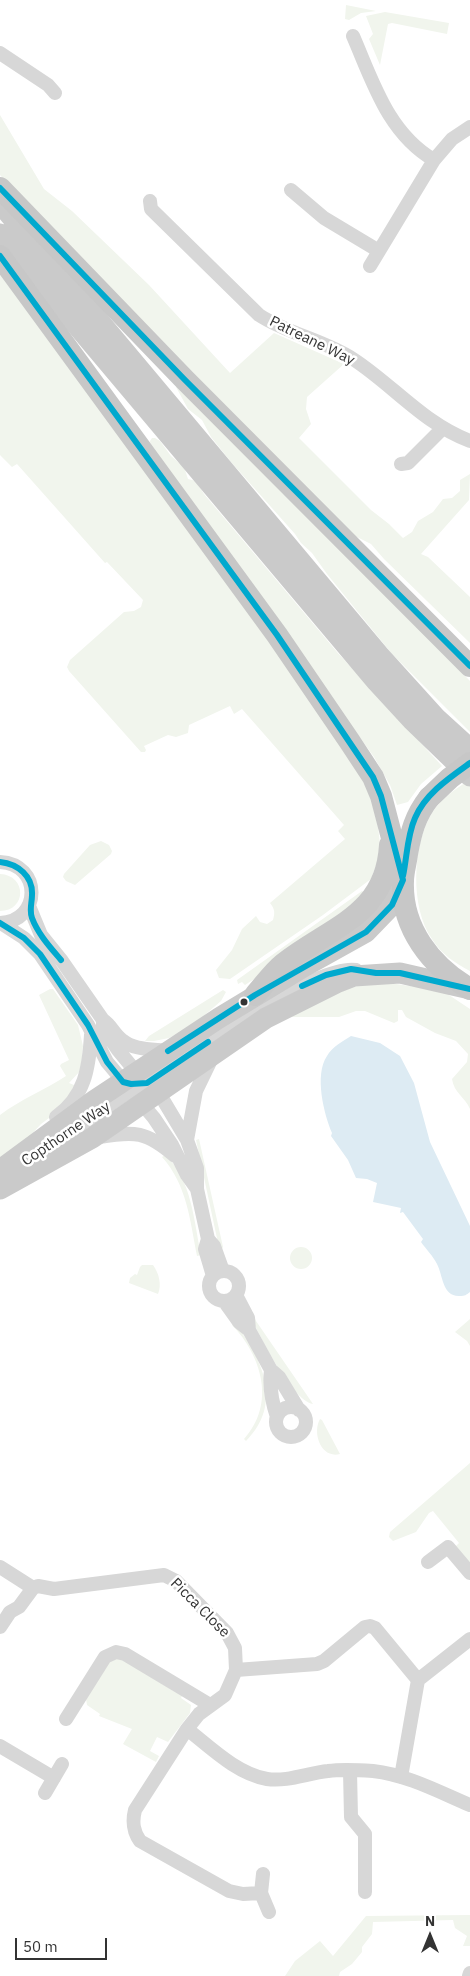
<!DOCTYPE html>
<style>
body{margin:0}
#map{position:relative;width:470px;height:1976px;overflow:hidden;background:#fff;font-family:"IBM Plex Sans",sans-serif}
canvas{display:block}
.north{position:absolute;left:405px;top:1911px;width:50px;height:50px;-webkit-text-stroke:4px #fff;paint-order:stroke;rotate:0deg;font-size:14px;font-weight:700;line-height:20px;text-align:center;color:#333}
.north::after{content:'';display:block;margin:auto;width:18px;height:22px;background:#333;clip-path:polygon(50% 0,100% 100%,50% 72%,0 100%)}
.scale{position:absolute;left:15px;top:1938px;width:92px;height:22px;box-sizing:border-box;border:2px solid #333;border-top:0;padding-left:6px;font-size:15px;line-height:18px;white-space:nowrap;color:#333;-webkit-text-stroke:4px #fff;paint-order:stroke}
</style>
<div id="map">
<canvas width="470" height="1976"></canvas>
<div class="north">N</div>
<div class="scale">50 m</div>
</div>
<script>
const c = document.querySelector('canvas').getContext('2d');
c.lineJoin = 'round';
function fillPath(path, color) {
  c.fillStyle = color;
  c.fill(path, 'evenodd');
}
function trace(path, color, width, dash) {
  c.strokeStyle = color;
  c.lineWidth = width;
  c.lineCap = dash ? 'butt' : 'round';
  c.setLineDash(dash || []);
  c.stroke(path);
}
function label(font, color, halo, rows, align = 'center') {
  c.font = font + ' "IBM Plex Sans",sans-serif';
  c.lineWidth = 5;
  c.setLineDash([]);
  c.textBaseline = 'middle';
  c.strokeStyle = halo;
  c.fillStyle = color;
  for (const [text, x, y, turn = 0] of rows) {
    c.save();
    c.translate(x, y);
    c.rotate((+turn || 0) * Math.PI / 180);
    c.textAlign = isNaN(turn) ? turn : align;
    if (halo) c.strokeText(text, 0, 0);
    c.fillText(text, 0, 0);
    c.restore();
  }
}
fillPath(new Path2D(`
 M346,5L376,11L361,13L349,20L345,19Z
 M385,12L449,23L447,34L392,23L388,24L380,65L369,39L373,34L366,16Z
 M0,115L44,189L72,211L149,285L230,373L274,333L344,364L307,397L306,409L311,424L299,438L371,510L389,524L403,538L412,532L418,521L433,512L443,499L452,498L460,491V480L470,474L469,500L421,554L428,557L470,597V643L384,559L371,544L349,533L50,231L0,175Z
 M0,271L221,569L367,783L378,827L381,852L371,879L323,915L230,979L219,978L216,970L232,950L242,929L256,916L260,922L267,924L273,920C275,913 275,909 270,903L345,839L338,831L344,825L242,709L234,714L230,706L189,725L188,733L176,737L168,735L144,746L146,750L145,752H141L69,671L67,667L70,660L124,612L134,611L141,607L143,600L107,562L105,563L17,464L12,467L0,455Z
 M179,386L324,531L470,681V732L392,654L327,574L312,553L301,543L295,534L231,462L211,437L202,420L188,409L176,387Z
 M152,438H155L160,441L171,456L184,467L188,479L196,481L204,494L337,652L442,766L421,784L408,802L397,805L390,785L374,757L151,447L150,441Z
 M466,782L470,785V971C455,963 441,954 432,939C410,908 412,845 432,813C440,800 453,791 466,782Z
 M101,841L109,845L112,851L111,854L75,885L66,881L63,877L64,874L90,845Z
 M0,874C27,875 27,911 0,911Z
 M362,891L370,896L326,932L245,985L242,982L238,984L237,980Z
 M383,982L443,991L470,1009V1109C465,1097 454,1093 452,1079L467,1062L468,1054L456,1041L435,1033L406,1017L402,1010H398V1021L394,1023L365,1011H356L339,1017H291L348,985Z
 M50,989H53L78,1025L83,1046L81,1070L69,1083L79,1087L65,1106L41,1124L18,1149L0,1161V1115C21,1099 45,1090 66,1076L60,1066L61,1064L69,1060L39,995Z
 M223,990L226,992L221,1001L192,1026L169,1038L154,1041H145L149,1036Z
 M199,1139L223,1247L222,1249L218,1243L196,1140Z
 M165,1155C192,1179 194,1222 201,1255L197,1256C190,1220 187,1185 162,1157Z
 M290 1258a11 11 0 1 1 22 0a11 11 0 1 1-22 0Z
 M142,1265H153C159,1273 162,1285 158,1294L129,1283L130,1278L135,1274L137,1275L140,1267Z
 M253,1312L256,1321L313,1404C291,1400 258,1333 249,1313Z
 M470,1319V1346L467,1341L455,1332Z
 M234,1322C262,1358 284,1403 246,1441L244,1439C276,1404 262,1356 232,1325Z
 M320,1419L322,1420L340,1454C321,1459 312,1433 320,1419Z
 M470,1463V1567L455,1547L459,1543L433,1511L429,1513L416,1532L393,1541L389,1537L390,1532Z
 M118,1657L182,1696L181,1698L191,1705L190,1713L168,1742L157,1737L150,1751L159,1756L156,1762L123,1744L132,1729L99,1716L100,1714L87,1705L86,1699L110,1660Z
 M470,1915V1946H463L467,1936L455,1928L453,1920L373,1922L372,1934L362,1947V1952L352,1964L340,1972L339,1976H285L295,1961L320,1941L333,1956L366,1916Z`), '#f1f5ed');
fillPath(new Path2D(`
 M351,1036L380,1043L400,1056L414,1083L430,1142L470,1226V1292C466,1295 465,1296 460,1296C442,1297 443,1275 437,1264C433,1256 426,1249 421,1242L423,1239L403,1212L400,1213L401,1208L373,1202L377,1183L367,1179L356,1178L348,1160L331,1136L332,1133C324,1114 314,1075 327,1056C332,1047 343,1041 351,1036Z`), '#ddebf3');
trace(new Path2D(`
 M353,36C373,82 388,133 434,160
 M0,53L48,85L55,93
 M291,190L324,218L379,251
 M150,201L151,209L259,315C288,334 324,340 353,359C393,385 424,424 470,441
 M370,266L434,160L452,139L470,127
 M401,464L408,463L443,428
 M0,862C42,864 42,921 0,923
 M29,906L41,935L62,961L103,1020C111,1025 114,1034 122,1040C133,1050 153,1049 168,1051
 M1,923L24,938L40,954L88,1025L107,1062L154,1118L172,1145L187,1175L197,1189
 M103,1020V1028L118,1050L137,1073L159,1093L187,1140L197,1168V1189L208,1239L205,1249L213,1276
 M138,1084L147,1083C184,1057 316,963 356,970
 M56,1117C85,1096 89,1068 91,1035
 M99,1137C135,1131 146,1131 175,1156
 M187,1140L196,1091L211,1060
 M31,1159L127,1093L139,1090
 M208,1239L214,1246L223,1271
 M209 1286a15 15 0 1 1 30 0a15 15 0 1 1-30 0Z
 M236,1295L248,1318L249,1330L271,1370L279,1377L299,1410
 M224,1301L239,1322L249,1330
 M271,1370C269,1386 272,1402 277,1417
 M276 1422a15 15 0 1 1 30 0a15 15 0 1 1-30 0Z
 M428,1562L448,1547L470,1573
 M0,1567L33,1588L38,1586L54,1589L164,1575L176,1581L227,1633L235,1648L236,1670L225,1695L199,1714L187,1729L135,1810C132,1822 133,1831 140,1841L229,1891L243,1894L261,1893
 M0,1627L10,1612L19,1607L33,1588
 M236,1670L317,1664L324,1661L365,1627L370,1626L375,1628L418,1680L401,1777
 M418,1680L470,1639
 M66,1719L105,1657L116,1652L125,1654L210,1705
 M187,1729C210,1747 237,1774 267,1779C287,1782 308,1773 328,1771C342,1769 359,1770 373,1771C408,1775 439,1792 470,1805
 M0,1746L54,1778
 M350,1771L351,1817L365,1834V1892
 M45,1793L62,1764
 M263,1874L261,1893L269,1912
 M469,1976L470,1973`), '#d7d7d7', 14);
trace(new Path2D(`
 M0,203L379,655L436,718L470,749
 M0,234L377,682L412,720L470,776
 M0,1170L95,1100L219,1018L305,966L366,932L392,905L403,880
 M0,1189L92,1138L266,1018L336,983L354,976L400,973L470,989`), '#cacaca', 21);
trace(new Path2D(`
 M0,188L185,380L470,666
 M0,256L277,635L350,742L373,777L381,796L403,880
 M429,798C415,816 411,832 407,854C406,863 403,872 403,881C401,928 431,966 470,989
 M255,995C264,985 273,972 283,964C331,926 386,916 390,845`), '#c7c7c7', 22);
trace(new Path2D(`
 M429,798L450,778L470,763`), '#c7c7c7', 22);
trace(new Path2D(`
 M0,188L185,380L470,666
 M0,256L277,635L373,777L381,796L403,880L392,905L366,932L255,995L168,1051
 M0,862C18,864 33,876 32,895C32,903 29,910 32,918C38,934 50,947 61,960
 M403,876C407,857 407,836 415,818C425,794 449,778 470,763
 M0,923L24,938L40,954L88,1025L107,1062L123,1082L131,1084L147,1083L208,1042
 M302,986L326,975L351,969L376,973H400L470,989`), '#00a9ce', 6);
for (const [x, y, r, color] of [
 [244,1002,4.5,"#333"]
]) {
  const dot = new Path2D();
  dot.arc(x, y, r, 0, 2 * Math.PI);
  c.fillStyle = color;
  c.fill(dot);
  trace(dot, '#fff', 2);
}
label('15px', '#333', '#fff', [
 ["Patreane Way",312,341,26],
 ["Copthorne Way",66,1134,-34],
 ["Picca Close",200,1608,45]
]);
</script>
